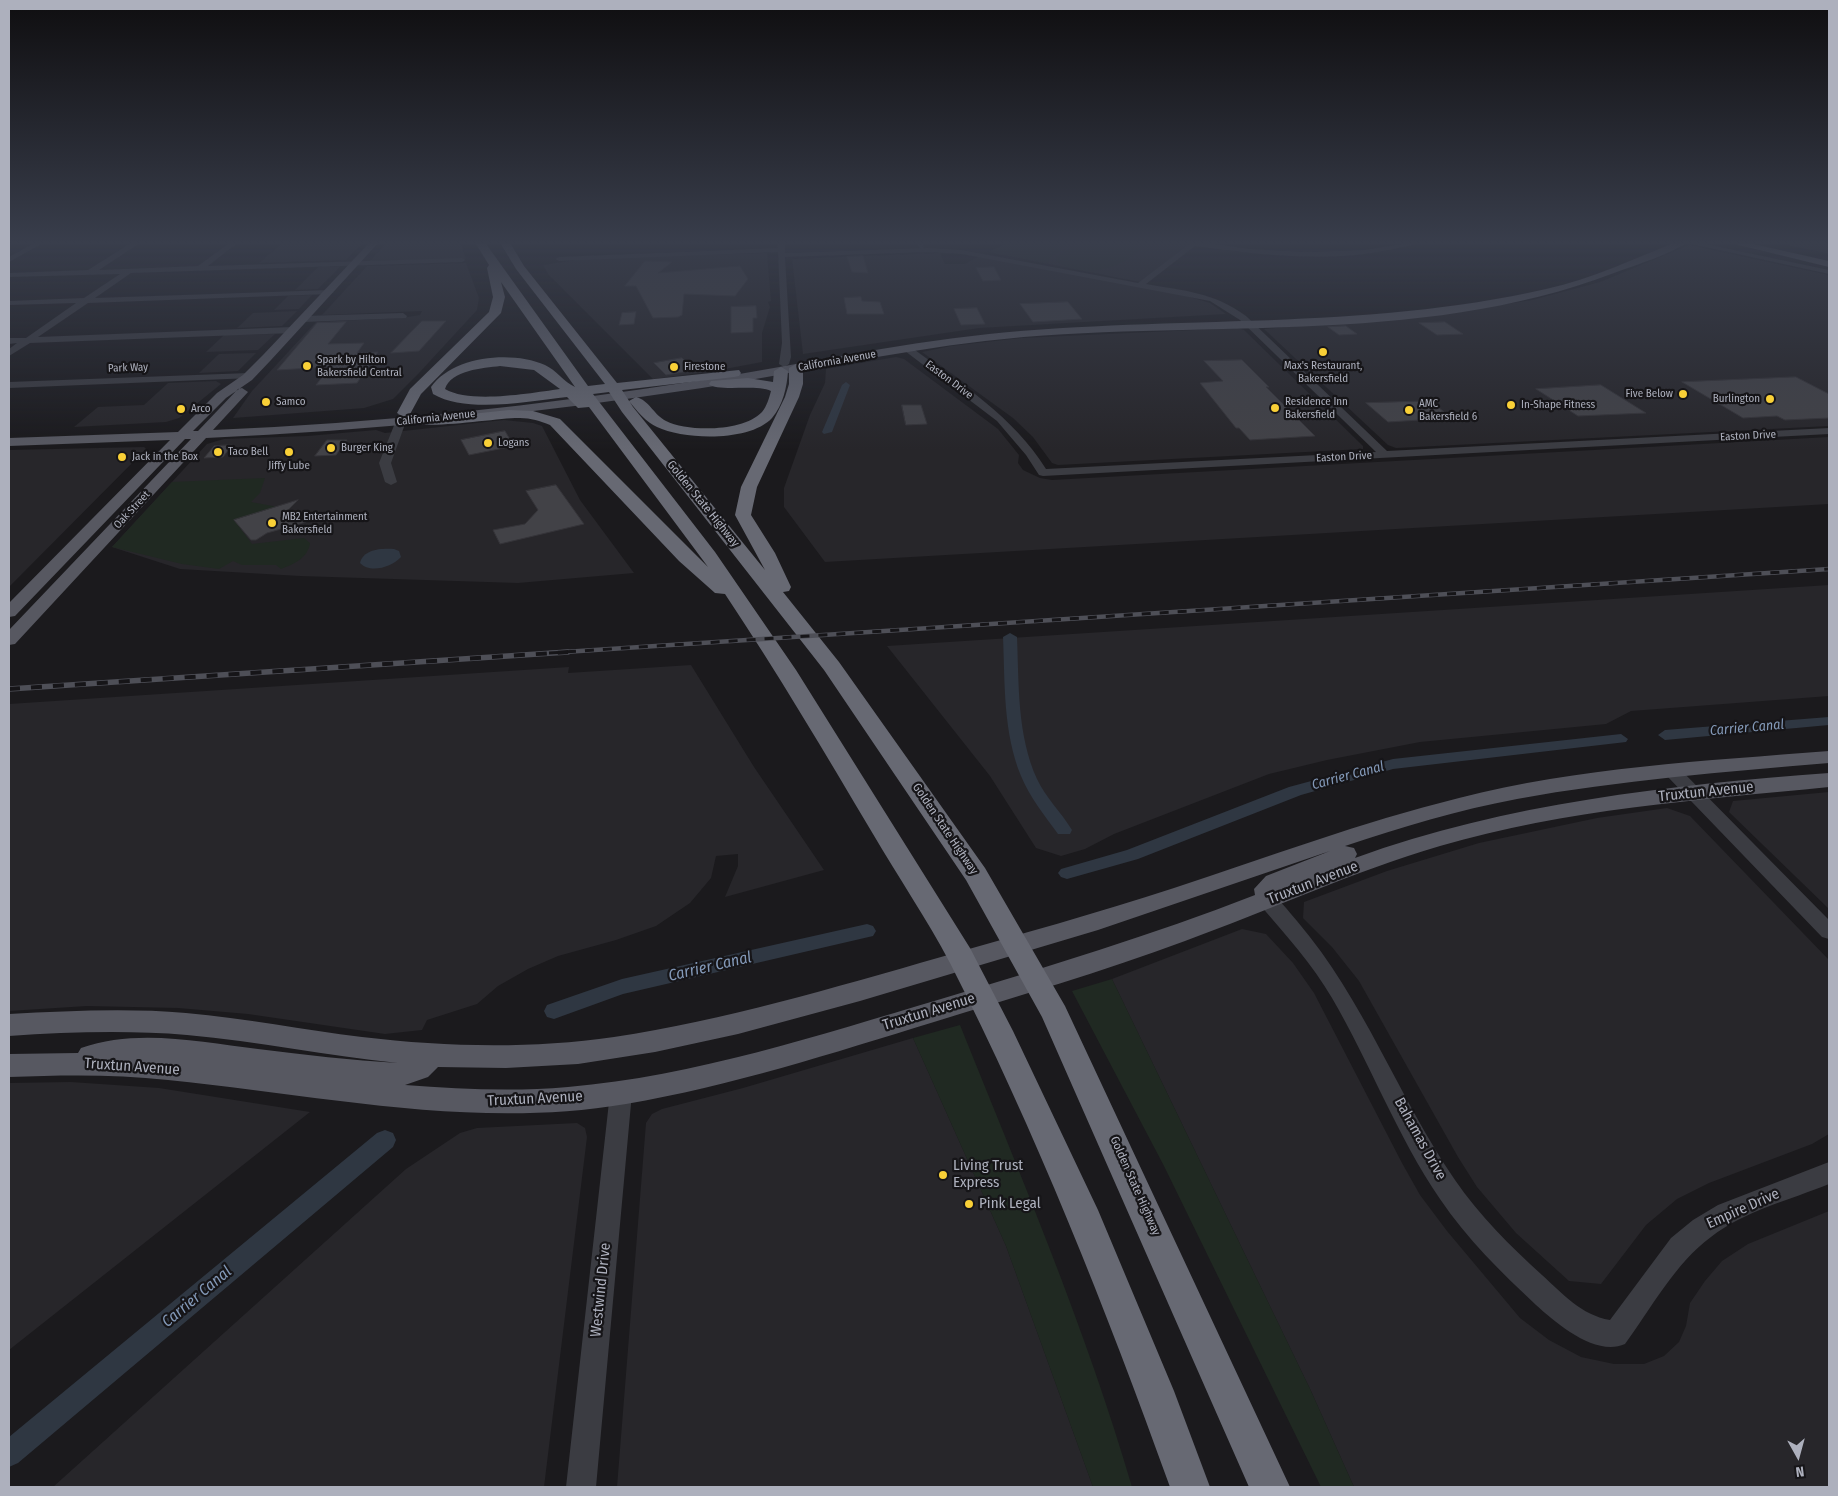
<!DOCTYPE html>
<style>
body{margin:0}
#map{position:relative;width:1838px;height:1496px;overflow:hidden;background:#1b1a1d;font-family:"Fira Sans Condensed",sans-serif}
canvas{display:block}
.frame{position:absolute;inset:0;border:10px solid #adb0bd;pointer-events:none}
.north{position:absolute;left:1773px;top:1431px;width:50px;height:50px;-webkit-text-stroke:4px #161518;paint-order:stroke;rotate:173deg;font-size:14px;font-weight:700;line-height:20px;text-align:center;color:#adb0bd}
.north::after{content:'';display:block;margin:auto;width:18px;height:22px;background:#adb0bd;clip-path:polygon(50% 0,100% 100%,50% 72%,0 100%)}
</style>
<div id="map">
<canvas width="1838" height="1496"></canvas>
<div class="frame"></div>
<div class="north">N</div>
</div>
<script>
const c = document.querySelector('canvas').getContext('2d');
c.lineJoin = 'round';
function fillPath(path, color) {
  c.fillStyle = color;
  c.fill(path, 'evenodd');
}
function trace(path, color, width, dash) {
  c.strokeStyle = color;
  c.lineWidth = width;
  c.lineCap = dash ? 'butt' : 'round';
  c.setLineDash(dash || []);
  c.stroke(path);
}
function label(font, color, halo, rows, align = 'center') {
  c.font = font + ' "Fira Sans Condensed",sans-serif';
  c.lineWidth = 4.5;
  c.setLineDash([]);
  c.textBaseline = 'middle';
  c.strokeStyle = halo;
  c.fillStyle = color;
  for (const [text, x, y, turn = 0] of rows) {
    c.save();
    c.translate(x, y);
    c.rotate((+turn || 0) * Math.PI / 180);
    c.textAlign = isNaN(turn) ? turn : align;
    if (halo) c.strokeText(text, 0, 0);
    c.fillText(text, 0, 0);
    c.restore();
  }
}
fillPath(new Path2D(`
 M285,241H365L346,260L259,263Z
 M388,241H460L466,259L370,261Z
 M1013,241H1193L1140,282L988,252Z
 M1770,241H1829V254Z
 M1689,245L1829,275V426L1396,448L1388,445L1264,329L1461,311L1532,300L1600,282Z
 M767,253L771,301L768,302L770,307L762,333V362L714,371L653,379L548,274L543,265L589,258Z
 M940,253L945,264H965L979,256L1187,296L1210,303L1226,314L979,328L803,354L792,259Z
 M466,263L479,298L477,310L419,373L393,399L364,408L233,418L252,391L316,322L401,318L420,315L422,311L322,315L367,266Z
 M341,266L318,289L295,290L318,267Z
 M312,295L299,309L274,310L288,296Z
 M297,311L282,326L237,328L253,313Z
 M1238,328L1244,330L1363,446V449L1058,465L1052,463L1033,437L1013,418L922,352L951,346L1021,338Z
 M275,334L258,350L206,352L224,335Z
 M256,353L238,371L199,373L219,354Z
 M896,357L904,359L998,429L1019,455L1018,463L1023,470L1040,478L1052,480L1829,437V504L825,562L784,507V488L810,415L825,383L826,369Z
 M216,381L221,384L179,418L166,422L74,427L98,407L144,405L168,383Z
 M504,420L533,423L542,426L580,500L634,573L518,583L300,576L180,569L112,547L207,444L224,439L308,436L376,430L385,433Z
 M144,447L146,449L9,587V450Z
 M1829,585V696L1631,711L1606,724L1420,742L1327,760L1269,774L1114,834L1085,849L1061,856L1036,848L990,776L887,646Z
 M691,665L754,767L824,870L725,897L738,866V854L716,856L711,878L690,903L656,926L616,940L558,956L528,969L498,986L477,1004L427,1020L422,1030L385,1034L248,1014L178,1008L87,1006L9,1011V704L569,667L568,673Z
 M1829,792V909L1729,812L1733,801Z
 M1667,808L1690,816L1829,960V1134L1812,1144L1709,1183L1677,1199L1646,1225L1601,1284L1569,1281L1516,1233L1477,1187L1458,1157L1359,981L1332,947L1303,918L1304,902L1387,871L1479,843L1597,818Z
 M1242,929L1266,934L1293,963L1314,993L1402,1163L1420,1195L1447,1231L1520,1318L1549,1340L1581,1357L1614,1364H1644L1664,1356L1679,1342L1686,1326L1690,1303L1705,1281L1722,1261L1748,1244L1829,1211V1487H1354L1311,1391L1112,979Z
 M913,1038L1006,1246L1093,1487H617L646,1123L652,1114L662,1109L743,1088Z
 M71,1082L159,1088L310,1112L9,1350V1083Z
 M577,1123L585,1128L587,1137L544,1487H53L406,1169L460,1133L477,1128Z`), '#27262a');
fillPath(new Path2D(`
 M1013,241L1030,244L1045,241H1074L1051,257L1048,263L988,252Z
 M1084,241C1099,241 1129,235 1140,249C1121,270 1080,279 1056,261L1057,256Z
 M265,478L260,493L251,502L278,507L234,520L252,544L304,538L310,543C308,558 294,564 281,569L276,565H242L233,561L219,569L182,564L112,547L172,482Z
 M1112,979L1311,1391L1354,1487H1321L1164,1166L1072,991Z
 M960,1025C1021,1177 1086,1329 1132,1487H1093L1006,1246L913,1038Z`), '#202922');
fillPath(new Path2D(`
 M394,549L399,551L401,557C392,567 370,574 360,563C363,549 382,548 394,549Z`), '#2f3742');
fillPath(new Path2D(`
 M916,241H922L924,249H920Z
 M846,382L850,385L832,432L824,434L822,432L842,385Z
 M1010,633L1017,637C1019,684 1017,735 1037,779C1046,798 1061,812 1072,830L1070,834H1058C1045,816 1030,798 1021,776C1003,732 1005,684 1003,637Z
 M1829,717V725L1665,740L1658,735L1665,730Z
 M1621,734L1628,739L1626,742L1393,769L1301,795L1138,859L1067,879L1061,877L1058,873L1061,869L1127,850L1289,787L1393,759Z
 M867,924L873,926L876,931L873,936L623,994L554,1019L547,1017L544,1011L547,1005L622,979Z
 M385,1130L393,1133L396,1140L393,1147L18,1463L9,1467V1437L377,1133Z`), '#2f3742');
const building = new Path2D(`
 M863,256L868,273L852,272L847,257Z
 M645,261L672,262L658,273L740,266L748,279L735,296L684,294L682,315L678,317L653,318L636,286H625Z
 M994,267L1001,280L983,281L976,268Z
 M861,297L862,301L880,302L884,314H847L844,298Z
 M1068,302L1082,319L1033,322L1020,304Z
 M756,306L757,318H753V332L731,333V307Z
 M977,308L985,324L961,325L954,309Z
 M636,312L634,324L619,325L622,313Z
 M422,321H446L419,351L391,353Z
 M346,322L328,344L364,343L357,353L378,352L357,383L316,385L330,367L277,370L317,323Z
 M1445,322L1463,334L1437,335L1419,323Z
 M1346,326L1357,334L1339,335L1328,327Z
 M682,358L694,370L666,375L654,363Z
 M1242,360L1269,387H1266L1315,436L1250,440L1239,428H1236L1200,383L1223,381L1204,361Z
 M1796,377L1829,394V418L1785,420L1777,416L1743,418L1682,382Z
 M1601,385L1646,413L1578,416L1536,389Z
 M1430,401L1452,418L1388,422L1366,403Z
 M902,405H921L927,424L906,425Z
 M505,431L514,446L469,455L461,440Z
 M327,440H347L336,455L315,456Z
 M232,445L223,457L204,458L214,446Z
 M556,485L584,524L500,544L493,530L525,524L538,510L526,491Z
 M298,500L280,518L306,520V522L267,533L256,540H251L234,520Z`);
fillPath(building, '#424247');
trace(building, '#353439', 1);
fillPath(new Path2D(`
 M38,241H47L9,262V257Z
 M134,241H143L99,270L198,266L232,241H240L208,266L462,258L466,260L462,262L131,273L95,298L330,290L334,292L330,294L88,303L38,337L293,327L297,330L293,333L30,343L9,356V349L17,343L9,344V338H26L76,303L9,305V301L84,298L120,274L9,277V273L88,270Z
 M1193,241L1249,249L1307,252L1364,250L1423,241C1417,245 1406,246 1398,248C1332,264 1261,255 1195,246L1146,284C1185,291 1213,292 1246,316L1387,451L1829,428V434L1043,476L1039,475L1026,455L997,421L905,351V347H911C961,384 1013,416 1046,469L1376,452L1240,320L1210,301L962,254L928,252L785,257L791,357L789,364L784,367L779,364L782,343L778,252L559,261L555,259L559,257L778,248L777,244L781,242L785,244V253L928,248L962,250L1138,283Z
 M1678,241H1691L1829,270V274Z
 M403,313L407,316L406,318L304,322L300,319L304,316Z
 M249,373L252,374V378L9,388V382Z
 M404,410L409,413L391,463L397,482L391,485L385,482L379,463L399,413Z
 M1672,766L1678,767L1829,920V939L1822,937L1666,775L1664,771L1666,767Z
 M1267,893C1279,897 1288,911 1297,921C1365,1001 1397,1095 1455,1180C1479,1215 1510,1246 1542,1275C1563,1294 1581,1315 1610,1320L1671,1238L1693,1220L1718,1205L1829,1162V1184C1790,1200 1744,1211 1711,1237C1676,1262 1650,1310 1625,1344C1596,1357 1557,1324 1536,1305C1501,1272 1467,1239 1440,1199C1397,1136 1370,1063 1332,998C1312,964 1286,935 1260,905L1258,900L1260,895Z
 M621,1083L629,1086L632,1093L596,1487H566L610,1093L613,1086Z`), '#3b3c42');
fillPath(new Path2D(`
 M371,241H380L271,360L252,380L226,398L193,431H198L238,389L242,388L248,392L213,430C377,423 541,406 702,380C798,365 893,344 989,334C1175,315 1363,331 1546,289C1592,279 1635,258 1679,241H1690C1668,255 1639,264 1614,273C1416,349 1192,317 985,341C890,352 796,373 702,388C538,413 372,431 206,438L15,644L9,645V630L191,439H185L15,616L9,617V603L170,440L9,446V438L178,432L217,393L243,375L263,355Z
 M1829,751V763C1725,772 1620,780 1517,799C1458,810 1402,827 1345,846L1354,848L1357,854L1355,858C1506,803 1670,785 1829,773V787C1699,800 1566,809 1440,846C1352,872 1270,910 1185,941C1102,972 1018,996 934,1022C833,1053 731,1086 626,1104C472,1130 321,1095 168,1080C115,1074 62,1075 9,1077V1054L78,1053L81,1048C137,1028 200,1042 258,1049C305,1055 351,1060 398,1063C328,1056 258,1041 187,1035C128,1030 68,1032 9,1036V1014C68,1011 127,1008 186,1013C245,1018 304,1030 362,1037C446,1047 530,1049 614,1037C725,1020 833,988 941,957C1018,935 1097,913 1174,888C1268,857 1362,822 1459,798C1579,767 1705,761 1829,751ZM1330,851L1266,876L1254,889L1255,895C1152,935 1047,967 941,999C819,1035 695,1076 568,1087C513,1092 459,1089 405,1085L428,1077L438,1067L506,1068L578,1064L655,1052L738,1034L860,1001L1098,930Z`), '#575861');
fillPath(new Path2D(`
 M474,241H484L588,386L605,384L516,269L499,241H509L524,266L617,383L739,370L741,373L739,376L734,377L622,390L633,407L765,570L735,515L741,487L785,397L789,384V368L796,364L803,368V384L799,397L757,487L751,515L775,553L791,587L789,591L783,592L839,662L985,868L1065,1006L1290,1487H1249L1042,1017L966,880L824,670L622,412L609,392L593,394L715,552L796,670L970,948L1013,1031L1098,1210L1174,1391L1210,1487H1170C1106,1309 1036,1132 950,963C927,919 898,877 873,834C825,753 777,672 725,594L715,593L679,561L550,425C540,421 531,418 520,418C501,417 417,432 408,420L415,416L462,415L509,410L533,411L560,419L708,567L589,407L578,408L567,397C529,401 467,414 433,394L431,387C452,356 512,350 545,365C556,370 564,382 575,387L501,282L505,297L501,313L421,394L409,416L404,417L397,413L410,389L489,312L493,297L487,268L489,265ZM500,366L534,370L560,389C531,393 470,404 445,389C451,370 483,368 500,366Z
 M1722,241H1740L1829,261V267Z
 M781,367L788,371C787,387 783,405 772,418C750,442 684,440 657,427C647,423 636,410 629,401L636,397C649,400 654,415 666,421C688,432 743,432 762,412C767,406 769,398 771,391C757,384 716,392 709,384L711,381L748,378L773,382L774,371Z`), '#676973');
const railFar1 = new Path2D(`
 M549,653L1829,569`);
const rail = new Path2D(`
 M9,689L568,652`);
trace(railFar1, '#4e4f57', 4.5);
trace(rail, '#4e4f57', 5.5);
trace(railFar1, '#161518', 3, [9]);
trace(rail, '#161518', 4, [11]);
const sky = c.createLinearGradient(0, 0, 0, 450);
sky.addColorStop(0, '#0f0e10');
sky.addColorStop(0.54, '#393e4c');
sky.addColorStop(1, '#393e4c00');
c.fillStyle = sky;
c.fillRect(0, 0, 1838, 450);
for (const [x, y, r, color] of [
 [1323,352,5,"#f9d037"],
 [307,366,5,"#f9d037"],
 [674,367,5,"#f9d037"],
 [1683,394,5,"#f9d037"],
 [1770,399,5,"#f9d037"],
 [266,402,5,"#f9d037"],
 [1511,405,5,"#f9d037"],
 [1275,408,5,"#f9d037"],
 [181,409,5,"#f9d037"],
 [1409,410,5,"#f9d037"],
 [488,443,5,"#f9d037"],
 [331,448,5,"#f9d037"],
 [218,452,5,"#f9d037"],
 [289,452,5,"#f9d037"],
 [122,457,5,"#f9d037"],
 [272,523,5,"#f9d037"],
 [943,1175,5,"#f9d037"],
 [969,1204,5,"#f9d037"]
]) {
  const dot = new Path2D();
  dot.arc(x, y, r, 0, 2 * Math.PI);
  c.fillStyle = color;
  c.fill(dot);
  trace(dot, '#161518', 2);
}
label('11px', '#adb0bd', '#161518', [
 ["Spark by Hilton",317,360],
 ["Bakersfield Central",317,373],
 ["Max's Restaurant,",1323,366,"center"],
 ["Bakersfield",1323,379,"center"],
 ["Firestone",684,367],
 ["Five Below",1673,394,"right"],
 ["Burlington",1760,399,"right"],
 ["Samco",276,402],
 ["Residence Inn",1285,402],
 ["Bakersfield",1285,415],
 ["AMC",1419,404],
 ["Bakersfield 6",1419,417],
 ["In-Shape Fitness",1521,405],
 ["Arco",191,409],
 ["Logans",498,443],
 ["Burger King",341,448],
 ["Taco Bell",228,452],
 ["Jack in the Box",132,457],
 ["Jiffy Lube",289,466,"center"],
 ["MB2 Entertainment",282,517],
 ["Bakersfield",282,530]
], 'left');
label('11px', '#adb0bd', '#161518', [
 ["California Avenue",837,361,-10],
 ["Park Way",128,368,-2],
 ["Easton Drive",949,380,37],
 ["California Avenue",436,418,-6],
 ["Easton Drive",1748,436,-3],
 ["Easton Drive",1344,457,-3],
 ["Oak Street",132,510,-47]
]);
label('12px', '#adb0bd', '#161518', [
 ["Golden State Highway",703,504,51],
 ["Golden State Highway",945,829,56],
 ["Golden State Highway",1135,1186,66]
]);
label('italic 14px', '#8399b8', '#161518', [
 ["Carrier Canal",1747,728,-5],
 ["Carrier Canal",1348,776,-15]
]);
label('15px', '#adb0bd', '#161518', [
 ["Truxtun Avenue",1706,792,-6],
 ["Truxtun Avenue",1313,883,-21],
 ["Truxtun Avenue",929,1012,-17],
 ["Truxtun Avenue",132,1067,4],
 ["Truxtun Avenue",535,1099,-3],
 ["Bahamas Drive",1420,1139,61],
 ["Empire Drive",1743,1209,-24],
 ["Westwind Drive",601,1290,-84]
]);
label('15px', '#adb0bd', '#161518', [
 ["Living Trust",953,1166],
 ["Express",953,1183],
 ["Pink Legal",979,1204]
], 'left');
label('italic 16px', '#8399b8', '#161518', [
 ["Carrier Canal",710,967,-13],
 ["Carrier Canal",197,1297,-40]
]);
</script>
